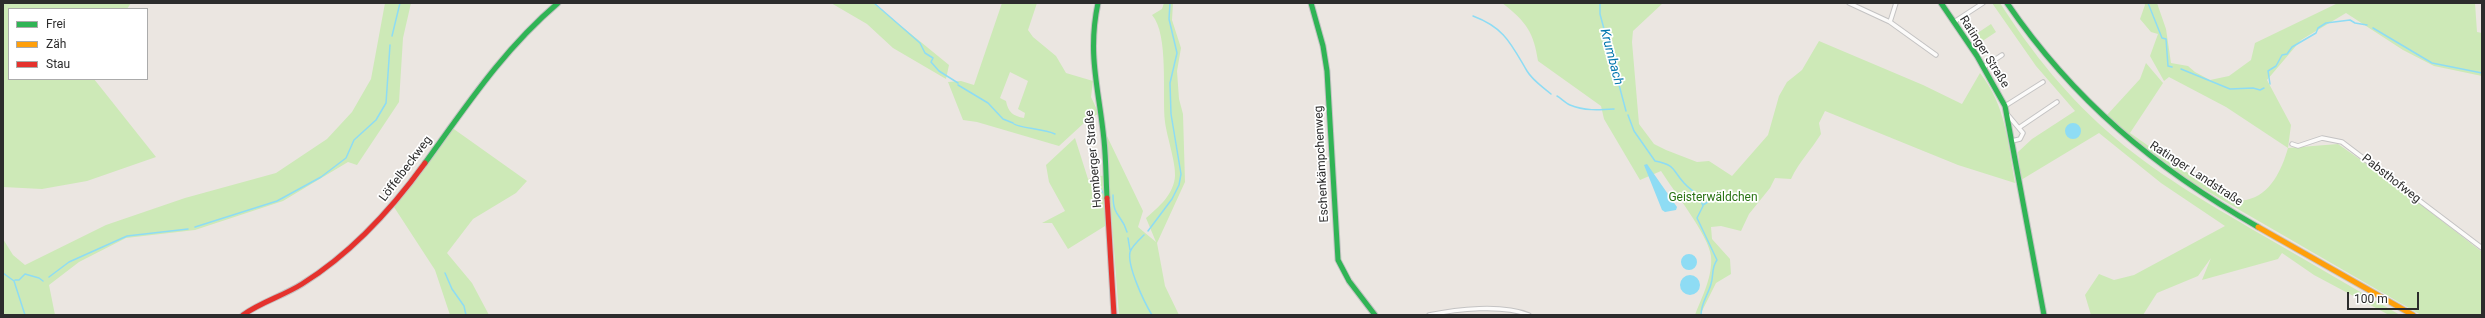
<!DOCTYPE html>
<meta charset="utf-8">
<style>
body{margin:0}
#map{position:relative;width:2485px;height:318px;overflow:hidden;background:#ebe6e1;font-family:Roboto,sans-serif}
canvas{display:block}
.frame{position:absolute;inset:0;border:4px solid #2c2c2c;pointer-events:none}
.legend{position:absolute;left:8px;top:8px;width:140px;height:72px;box-sizing:border-box;background:#fff;border:1px solid #ababab;margin:0;padding:5px 7px;list-style:none;font-size:12px;color:#2c2c2c}
.legend li{display:flex;align-items:center;gap:8px;height:20px}
.legend b{width:20px;border:1px solid #ababab}
.scale{position:absolute;left:2347px;top:292px;width:72px;height:18px;box-sizing:border-box;border:2px solid #2c2c2c;border-top:0;padding-left:5px;font-size:12px;line-height:14px;white-space:nowrap;color:#2c2c2c;-webkit-text-stroke:3px #fff;paint-order:stroke}
</style>
<div id="map">
<canvas width="2485" height="318"></canvas>
<div class="frame"></div>
<ul class="legend">
<li><b style="height:5px;background:#30b455"></b>Frei</li>
<li><b style="height:5px;background:#ff9f0a"></b>Zäh</li>
<li><b style="height:5px;background:#e5322d"></b>Stau</li>
</ul>
<div class="scale">100 m</div>
</div>
<script>
const c = document.querySelector('canvas').getContext('2d');
c.lineJoin = 'round';
function fillPath(path, color) {
  c.fillStyle = color;
  c.fill(path, 'evenodd');
}
function trace(path, color, width, dash) {
  c.strokeStyle = color;
  c.lineWidth = width;
  c.lineCap = dash ? 'butt' : 'round';
  c.setLineDash(dash || []);
  c.stroke(path);
}
function label(font, color, halo, rows, align = 'center') {
  c.font = font + ' Roboto,sans-serif';
  c.lineWidth = 3.5;
  c.setLineDash([]);
  c.textBaseline = 'middle';
  c.strokeStyle = halo;
  c.fillStyle = color;
  for (const [text, x, y, turn = 0] of rows) {
    c.save();
    c.translate(x, y);
    c.rotate((+turn || 0) * Math.PI / 180);
    c.textAlign = isNaN(turn) ? turn : align;
    if (halo) c.strokeText(text, 0, 0);
    c.fillText(text, 0, 0);
    c.restore();
  }
}
fillPath(new Path2D(`
 M3,3H131L127,9H9V79H94L156,157L87,181L42,189L3,187Z
 M385,3H411L403,38L399,102L357,165L348,162L283,201L195,230L126,238L79,262L49,285L55,315H3V239L13,255L25,265L106,225L185,198L276,173L327,139L352,112L371,79Z
 M831,3H873L949,65L946,79L893,48L867,24Z
 M1002,3H1037L1028,30L1033,37L1056,56L1066,73L1093,81L1091,97L1099,114L1087,118L1084,123L1059,146L977,122L963,120L948,82L961,81L974,85ZM1010,72L1028,81L1018,109L1025,113L1024,118C1013,116 1008,112 1006,101L1000,98Z
 M1164,3H1173L1172,20L1181,48L1177,71L1179,99L1183,114L1185,182L1157,243L1165,286L1179,315H1119L1105,132L1143,211L1138,227L1156,242L1146,218C1159,207 1174,194 1175,176C1176,163 1167,137 1165,122C1162,95 1169,34 1152,15L1162,9Z
 M1502,3H1663L1633,31L1632,42L1639,124L1654,144L1666,150L1697,162L1709,161L1732,176L1768,135L1779,96L1787,82L1802,70L1819,41L1923,85L1962,104L1980,73C2006,106 2008,143 2015,183L1958,165L1825,111L1819,123L1821,134C1811,150 1799,162 1791,179L1775,178L1770,188L1749,214L1741,231L1721,226L1711,227L1712,239L1730,259L1731,274L1716,283L1700,315H1695C1702,297 1713,276 1711,256C1709,236 1673,190 1661,171L1640,180L1604,119L1601,106L1538,61C1534,33 1526,21 1502,3Z
 M1992,3H2000C2032,53 2069,99 2115,138C2162,178 2216,208 2269,239C2313,264 2356,290 2400,315H2389L2314,275L2282,253L2278,259L2202,280L2211,258L2198,276L2157,293L2143,315H2091L2085,295L2099,274L2114,280L2134,275L2225,226L2161,183L2099,133L2021,180L2018,152L2032,139L2075,111L2036,66Z
 M2144,3H2157L2166,29L2171,63L2188,66L2195,72L2210,80L2229,76L2251,60L2255,43L2338,3H2475L2477,32L2482,33V76L2434,66L2403,50L2346,13L2301,40L2267,80L2291,125L2288,148L2338,144L2388,179L2482,252V315H2421L2193,183L2151,155L2107,115L2140,79L2146,63L2163,83L2130,133C2149,146 2227,204 2246,200C2271,195 2282,169 2288,148L2226,107L2169,77L2164,81L2150,56L2158,34L2151,32L2140,19L2145,5Z
 M1991,24L1996,32L1975,46L1970,38Z
 M451,127L527,181L516,193L473,219L447,253L472,283L489,315H450L435,270L394,207Z
 M1075,138L1088,179L1105,175V226L1068,249L1052,223H1042L1065,211L1049,182L1046,165Z`), '#cde9b7');
fillPath(new Path2D(`
 M2065 131a8 8 0 1 1 16 0a8 8 0 1 1-16 0Z
 M1647,164L1677,207L1676,210L1665,212L1662,210L1644,165Z
 M1681 262a8 8 0 1 1 16 0a8 8 0 1 1-16 0Z
 M1680 285a10 10 0 1 1 20 0a10 10 0 1 1-20 0Z`), '#8edcf4');
trace(new Path2D(`
 M874,3L920,43L925,53L933,58L931,62L939,71L958,83
 M1600,3V14L1626,111
 M2148,3L2162,38L2166,39L2168,66L2172,67
 M1473,16C1505,28 1511,44 1527,71C1533,81 1543,87 1551,94
 M2373,28L2432,63L2482,73
 M392,36L400,3
 M2181,69L2230,89L2253,88L2260,90L2264,88
 M2270,84L2268,71L2276,66L2282,55L2287,54L2292,47L2316,33L2318,28L2326,23L2350,20L2355,23L2367,25
 M958,85L988,103L1003,119L1013,123
 M1557,96C1561,98 1565,103 1570,105C1584,111 1599,110 1614,109
 M1628,115L1634,131L1655,161C1676,165 1672,170 1684,183C1692,192 1700,193 1703,206L1697,218L1717,260C1711,268 1714,275 1711,284C1708,295 1701,303 1701,315
 M1014,124C1020,128 1044,129 1055,134
 M1097,177L1099,187L1104,194
 M1113,195C1113,218 1122,214 1127,232
 M1703,205L1719,195L1732,196
 M195,227L277,201L321,177L346,158L354,140L376,120L386,103L390,45
 M1148,231L1172,199L1179,185L1181,174L1171,114L1170,83L1177,53L1169,19L1170,3
 M1144,235C1140,239 1132,246 1130,252C1127,266 1144,302 1152,315
 M1128,238L1130,250
 M3,273L14,281L25,315
 M445,273L452,289L464,306L466,315
 M49,277L69,262L127,236L188,229
 M15,280H19L25,274L39,278L43,281`), '#8edcf4', 1.5);
const street = new Path2D(`
 M1849,3L1890,22L1936,55
 M1890,22L1896,3
 M1954,22L1983,3
 M1984,67L2002,55
 M2005,106L2043,82
 M2007,114L2023,133L2020,139L2012,141
 M2020,127L2057,102
 M2292,144L2298,146L2322,138L2342,142L2482,248
 M1429,315C1457,309 1502,304 1529,315`);
const fast = new Path2D(`
 M1098,3C1087,55 1099,89 1104,140C1106,159 1106,179 1107,198
 M1311,3L1323,46L1327,71L1338,260L1349,281L1375,315
 M1941,3L1977,56L2005,106L2044,315
 M2007,3C2074,101 2155,168 2258,227
 M425,163C467,105 503,50 558,3`);
const slow = new Path2D(`
 M2258,227L2413,315`);
const jam = new Path2D(`
 M1107,198L1114,315
 M243,315C261,302 283,296 302,284C352,253 391,210 425,163`);
trace(street, '#c4c3c3', 5.5);
trace(fast, '#c4c3c3', 7);
trace(slow, '#c4c3c3', 7);
trace(jam, '#c4c3c3', 7);
trace(street, '#fcfbfa', 3.5);
trace(fast, '#30b455', 5);
trace(slow, '#ff9f0a', 5);
trace(jam, '#e5322d', 5);
label('12px', '#2c2c2c', '#fff', [
 ["Ratinger Straße",1984,52,58],
 ["Homberger Straße",1094,159,-95],
 ["Eschenkämpchenweg",1322,164,-93],
 ["Löffelbeckweg",406,169,-53],
 ["Ratinger Landstraße",2196,174,33],
 ["Pabsthofweg",2391,179,38]
]);
label('12px', '#297313', '#fff', [
 ["Geisterwäldchen",1713,198]
]);
label('italic 13px', '#0076ad', '#fff', [
 ["Krumbach",1611,57,75]
]);
</script>
